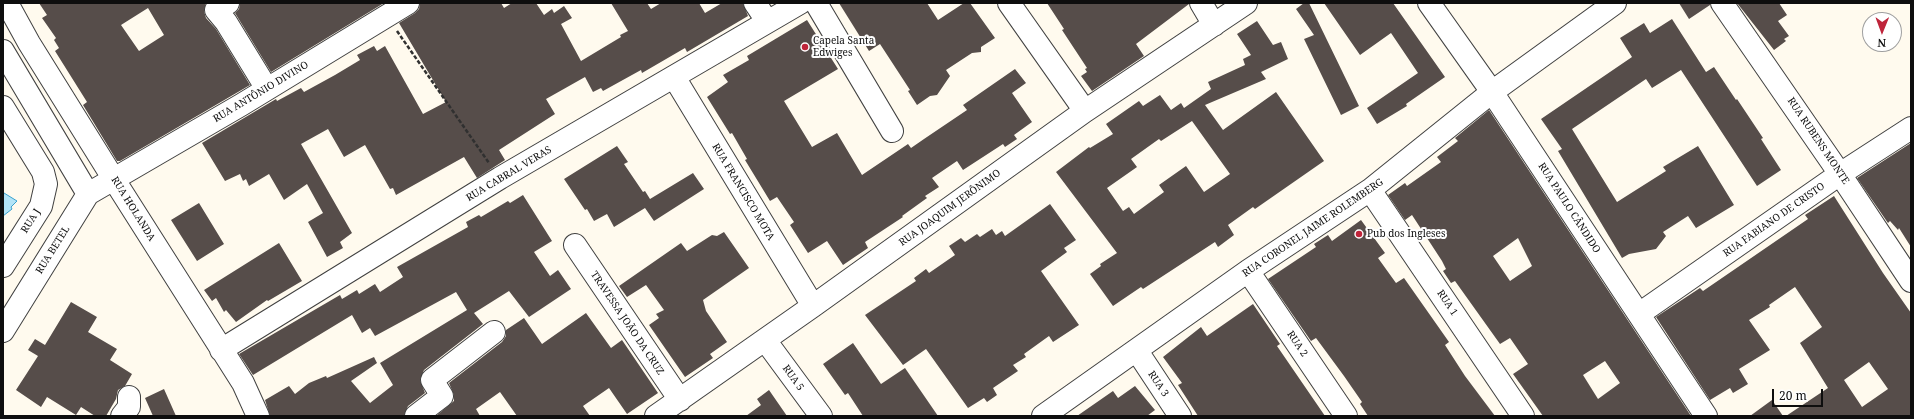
<!DOCTYPE html>
<meta charset="utf-8">
<style>
body{margin:0}
#map{position:relative;width:1914px;height:419px;overflow:hidden;background:#fffaee;font-family:"Noto Serif",serif}
canvas{display:block}
.frame{position:absolute;inset:0;border:4px solid #0e0e0e;pointer-events:none}
.north{position:absolute;left:1862px;top:12px;width:40px;height:40px;box-sizing:border-box;background:#fff;border:1px solid #9f9f9f;border-radius:50%;rotate:181deg;font-size:11px;font-weight:700;line-height:16px;text-align:center;color:#0e0e0e}
.north::after{content:'';display:block;margin:auto;width:14px;height:18px;background:#bf243a;clip-path:polygon(50% 0,100% 100%,50% 72%,0 100%)}
.scale{position:absolute;left:1772px;top:389px;width:51px;height:18px;box-sizing:border-box;border:2px solid #0e0e0e;border-top:0;padding-left:5px;font-size:12px;line-height:14px;white-space:nowrap;color:#0e0e0e;-webkit-text-stroke:3px #fff;paint-order:stroke}
</style>
<div id="map">
<canvas width="1914" height="419"></canvas>
<div class="frame"></div>
<div class="north">N</div>
<div class="scale">20 m</div>
</div>
<script>
const c = document.querySelector('canvas').getContext('2d');
c.lineJoin = 'round';
function fillPath(path, color) {
  c.fillStyle = color;
  c.fill(path, 'evenodd');
}
function trace(path, color, width, dash) {
  c.strokeStyle = color;
  c.lineWidth = width;
  c.lineCap = dash ? 'butt' : 'round';
  c.setLineDash(dash || []);
  c.stroke(path);
}
function label(font, color, halo, rows, align = 'center') {
  c.font = font + ' "Noto Serif",serif';
  c.lineWidth = 4;
  c.setLineDash([]);
  c.textBaseline = 'middle';
  c.strokeStyle = halo;
  c.fillStyle = color;
  for (const [text, x, y, turn = 0] of rows) {
    c.save();
    c.translate(x, y);
    c.rotate((+turn || 0) * Math.PI / 180);
    c.textAlign = isNaN(turn) ? turn : align;
    if (halo) c.strokeText(text, 0, 0);
    c.fillText(text, 0, 0);
    c.restore();
  }
}
const water = new Path2D(`
 M4,193L17,201L11,207L12,209L3,216Z`);
fillPath(water, '#b3e4f7');
trace(water, '#39a1ce', 1);
fillPath(new Path2D(`
 M39,3H206L204,11L206,18L216,29L250,85L120,161H117L83,105L87,102L55,51L59,48L54,40L56,38L42,18L47,15ZM148,8L164,35L139,51L121,25Z
 M240,3H384L271,72L235,13L239,9Z
 M420,3H501L504,8L512,3H536L544,15L552,9L554,13L564,6L572,18L561,24L581,61L621,37L620,35L628,31L611,3H647L651,9L661,3H699L705,13L722,3H743L748,16L687,52L685,48L642,73L641,70L603,91L601,88L593,92L585,77L546,99L555,114L499,150L505,160L477,178L464,157L396,195L393,188L390,189L365,145L344,157L328,129L301,144L352,233L340,242L343,248L327,257L308,222L323,213L307,184L284,200L269,174L249,186L246,179L243,181L240,174L225,181L202,143L276,99L277,101L301,88L304,92L335,75L360,60L357,55L374,46L377,51L385,46L423,114L446,102L399,23L415,13L419,9Z
 M839,3H927L938,20L964,3H970L995,38L981,47V52L972,53L946,70L950,76L937,95L930,96L917,105L908,91L910,90L880,44L869,51Z
 M1047,3H1189V4L1136,44L1144,56L1092,91L1081,76L1087,72L1085,69L1087,68L1062,30L1064,29Z
 M1304,3H1309L1359,106L1341,115L1304,39L1314,35L1296,9Z
 M1324,3H1393L1445,77L1406,104L1407,106L1377,124L1367,108L1418,73L1391,33L1360,55Z
 M1679,3H1710V5L1689,19Z
 M1737,3H1779L1787,15L1778,21L1789,36L1784,39L1786,41L1774,50Z
 M1672,19L1706,72L1714,67L1736,100L1737,99L1763,138L1761,139L1781,170L1757,186L1681,70L1652,88L1646,79L1572,129L1617,202L1666,171L1663,167L1698,146L1734,205L1696,228L1688,216L1663,232L1666,236L1656,249L1629,254L1622,258L1558,151L1562,149L1541,119L1632,57L1620,38L1644,23L1650,33Z
 M807,20L838,69L784,101L812,147L837,133L862,175L908,144L911,148L924,139L967,110L963,105L1015,69L1026,83L1012,93L1032,122L1014,135L1017,139L1005,147L1003,144L963,170L957,161L932,178L939,187L925,196L927,198L902,216L903,217L865,242L868,248L843,265L827,241L808,253L790,225L794,222L777,197L770,201L745,160L747,159L732,133L730,134L707,97L728,82L723,75L749,60L747,56Z
 M1257,21L1273,45L1281,42L1288,59L1261,72L1266,79L1205,105L1223,130L1276,92L1324,161L1255,209L1253,207L1228,225L1234,235L1218,247L1215,242L1143,289L1141,287L1113,306L1090,274L1101,266L1100,264L1117,253L1056,172L1089,147L1090,148L1113,134L1106,124L1139,101L1143,106L1160,95L1171,110L1181,103L1184,108L1211,89L1208,82L1245,65L1243,59L1251,55L1237,34ZM1192,121L1230,174L1204,192L1186,166L1159,185L1164,192L1134,214L1129,207L1123,211L1107,188L1137,167L1131,159L1159,139L1161,141Z
 M1489,110L1691,416H1543L1513,374L1528,364L1510,338L1500,344L1455,281L1451,283L1443,271L1446,269L1442,261L1412,215L1405,220L1388,195L1405,183L1407,186L1441,162L1437,157L1458,141L1455,138ZM1518,238L1532,266L1510,281L1493,256ZM1605,361L1620,383L1598,399L1583,375Z
 M1911,143V247L1899,228L1898,230L1890,221L1888,223L1857,178Z
 M617,146L628,162L624,164L643,192L645,191L650,199L693,173L704,189L654,221L645,208L614,227L607,214L594,221L587,209L585,210L564,179Z
 M523,195L552,241L534,252L550,276L558,270L571,289L529,317L509,291L474,313L483,324L424,370L420,380L425,393L408,406L404,416H270L265,400L289,386L295,394L309,383L326,376L327,378L374,357L377,363L351,381L370,403L393,385L380,363L467,310L456,292L375,336L370,328L362,333L352,315L253,375L239,354L340,295L342,299L357,290L359,294L375,284L380,292L403,277L397,267L468,227L466,222L479,215L481,217L508,201L510,203Z
 M1834,196L1883,273L1911,313V416H1786L1828,388L1800,343L1822,327L1795,287L1769,305L1770,307L1749,320L1770,350L1739,369L1748,384L1733,393L1730,388L1710,400L1656,317L1700,288L1703,291L1808,219L1805,215ZM1869,362L1888,389L1862,407L1844,380Z
 M199,203L224,244L197,261L171,220Z
 M1050,204L1076,240L1064,248L1067,252L1041,271L1079,325L1053,342L1049,336L1024,354L1026,357L1013,365L1018,371L993,388L997,395L987,402L984,398L968,408L926,349L903,365L865,315L916,281L914,278L926,269L929,273L955,255L949,246L961,238L965,242L977,234L980,237L992,229L996,235L1002,231L1005,236Z
 M1361,220L1385,253L1378,258L1396,283L1404,278L1449,342L1445,345L1465,376L1495,416H1368L1360,404L1362,402L1344,376L1316,338L1311,341L1268,279L1316,247L1314,244L1328,235L1332,241Z
 M724,232L749,268L703,300L706,311L727,342L710,354L713,358L685,377L649,325L659,318L656,314L664,310L646,285L627,297L619,286L681,243L687,251L712,235L717,236Z
 M279,243L302,281L268,301L267,300L236,322L226,310L224,312L216,298L212,301L204,290Z
 M71,302L97,317L88,332L117,349L110,360L132,374L125,386L118,390L116,399L106,416H95L81,407L76,415L47,397L41,407L16,390L38,356L28,350L35,339L45,345Z
 M1253,304L1280,344L1277,346L1325,416H1198L1178,385L1182,383L1163,357L1201,327L1207,336Z
 M586,313L611,348L622,340L658,393L627,414L609,388L583,406L590,416H517L500,392L476,409L480,416H436L454,401V395L449,383L502,342L506,336V330L524,318L542,344Z
 M853,343L881,384L905,368L938,416H863L848,393L845,395L823,364Z
 M1135,386L1155,410L1147,416H1077L1113,391L1118,398Z
 M164,389L176,416H153L145,398Z
 M769,390L787,416H746L761,405L757,399Z
 M1772,400L1783,416H1750Z`), '#564d4a');
const minor = new Path2D(`
 M7,3L29,43L118,186L243,383L258,416
 M228,3L216,10L226,22L267,89
 M755,3L767,21
 M816,3L892,131
 M1009,3L1085,111
 M1201,3L1214,25
 M1429,3L1492,92L1706,416
 M1722,3L1840,174L1911,281
 M3,51L88,194
 M674,77L813,306
 M3,107L43,172L46,184L41,206L3,266
 M1370,190L1523,416
 M575,245L680,400
 M1248,271L1346,416
 M1639,314L1840,174L1911,128
 M3,331L88,194L241,105L408,3
 M765,340L821,416
 M221,350L500,178L800,3
 M1137,351L1180,416
 M122,416L129,407V397
 M416,416L442,396L432,380L494,332
 M656,416L813,306L1085,111L1246,3
 M1043,416L1248,271L1370,190L1492,92L1615,3`);
trace(minor, '#414141', 24);
trace(new Path2D(`
 M397,31L489,163`), '#303030', 2.5, [4, 2]);
trace(minor, '#fff', 22);
for (const [x, y, r, color] of [
 [805,47,4,"#bf243a"],
 [1359,234,4,"#bf243a"]
]) {
  const dot = new Path2D();
  dot.arc(x, y, r, 0, 2 * Math.PI);
  c.fillStyle = color;
  c.fill(dot);
  trace(dot, '#fff', 1.5);
}
label('10px', '#0e0e0e', '#fff', [
 ["Capela Santa",813,41],
 ["Edwiges",813,53],
 ["Pub dos Ingleses",1367,234]
], 'left');
label('10px', '#0e0e0e', '#fff', [
 ["RUA ANTÔNIO DIVINO",261,92,-31],
 ["RUA RUBENS MONTE",1818,141,56],
 ["RUA CABRAL VERAS",509,174,-31],
 ["RUA FRANCISCO MOTA",743,192,59],
 ["RUA JOAQUIM JERÔNIMO",950,208,-36],
 ["RUA PAULO CÂNDIDO",1569,208,57],
 ["RUA HOLANDA",133,209,58],
 ["RUA FABIANO DE CRISTO",1774,220,-35],
 ["RUA J",31,221,-58],
 ["RUA CORONEL JAIME ROLEMBERG",1313,228,-34],
 ["RUA BETEL",53,250,-58],
 ["RUA 1",1447,303,56],
 ["TRAVESSA JOÃO DA CRUZ",627,323,56],
 ["RUA 2",1297,344,56],
 ["RUA 5",793,378,54],
 ["RUA 3",1158,384,56]
]);
</script>
